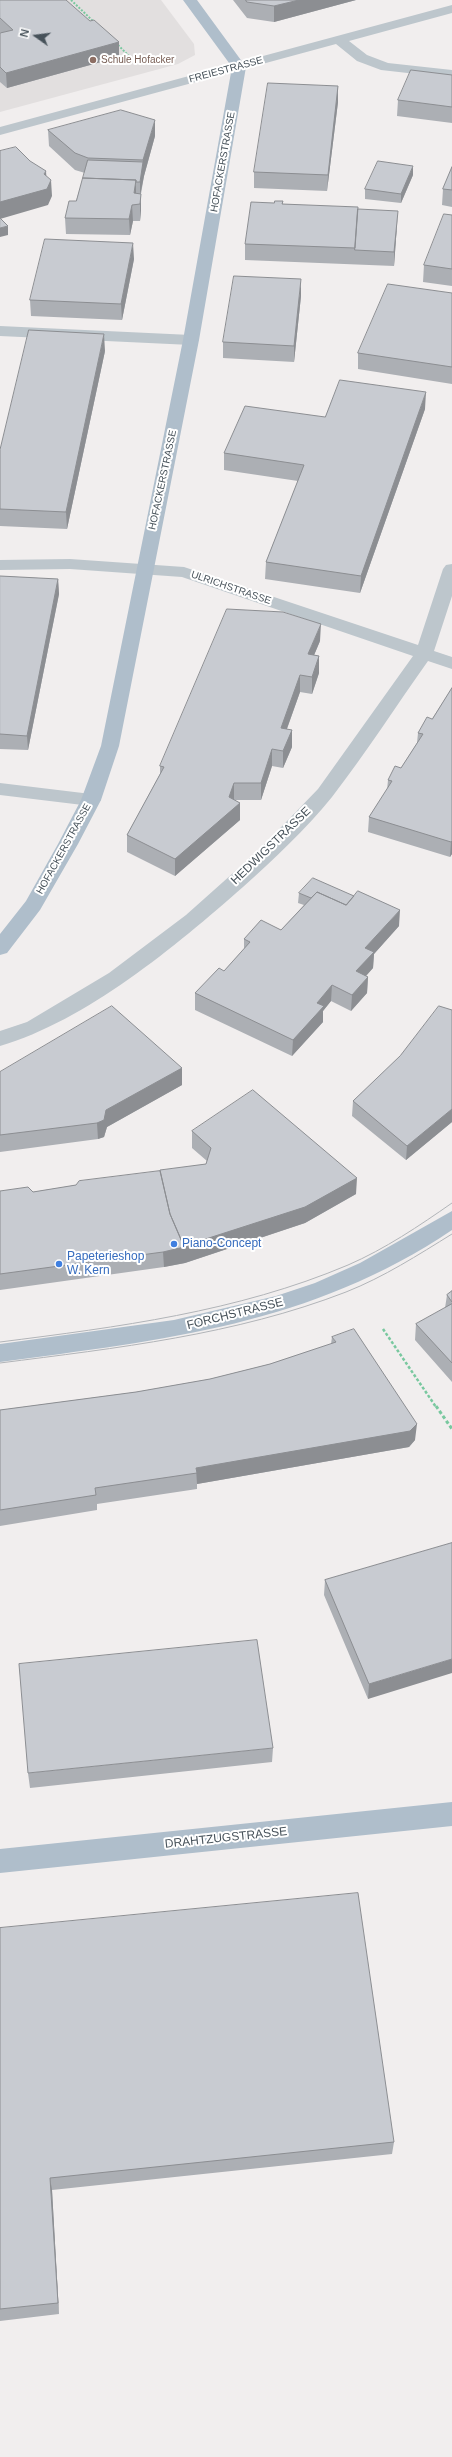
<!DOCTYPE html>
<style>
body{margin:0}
#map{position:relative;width:452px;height:2457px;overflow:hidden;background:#f1eeee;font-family:Arial,sans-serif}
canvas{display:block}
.north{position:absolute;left:16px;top:16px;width:40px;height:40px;-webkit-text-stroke:3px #fff;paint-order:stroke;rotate:284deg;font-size:11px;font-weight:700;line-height:16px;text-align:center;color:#47525a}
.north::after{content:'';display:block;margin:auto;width:14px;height:18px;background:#47525a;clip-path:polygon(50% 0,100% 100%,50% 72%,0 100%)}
</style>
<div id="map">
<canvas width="452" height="2457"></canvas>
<div class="north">N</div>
</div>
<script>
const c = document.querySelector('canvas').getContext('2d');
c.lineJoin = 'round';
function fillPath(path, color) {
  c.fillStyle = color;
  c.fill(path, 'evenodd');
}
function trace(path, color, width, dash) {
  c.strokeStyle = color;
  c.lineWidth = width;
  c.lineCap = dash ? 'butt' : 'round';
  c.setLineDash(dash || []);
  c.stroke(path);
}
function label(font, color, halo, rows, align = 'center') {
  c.font = font + ' Arial,sans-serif';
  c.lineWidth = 4;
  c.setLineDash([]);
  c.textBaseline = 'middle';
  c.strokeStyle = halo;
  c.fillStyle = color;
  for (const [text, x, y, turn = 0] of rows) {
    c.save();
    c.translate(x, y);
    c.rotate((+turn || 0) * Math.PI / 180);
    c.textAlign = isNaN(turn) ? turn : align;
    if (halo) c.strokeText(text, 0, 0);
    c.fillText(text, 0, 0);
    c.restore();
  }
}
fillPath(new Path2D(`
 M0,0H161L194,44L195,55L178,64L0,112Z`), '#e2dfdf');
trace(new Path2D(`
 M71,0L94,22
 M118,45L130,57`), '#79c89f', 2, [2, 1.5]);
trace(new Path2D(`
 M383,1329L436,1407`), '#79c89f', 2.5, [3, 2]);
trace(new Path2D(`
 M436,1406L452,1429`), '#79c89f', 3, [3.5, 2.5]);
fillPath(new Path2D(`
 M452,5V13L349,41L367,55L388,63L452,70V78L381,70L357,61L336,44L0,135V127Z
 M0,326L191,335L199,340L191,345L0,336Z
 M70,559L184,567L418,645L443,569L446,565L452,564V596L434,651L452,657V669L428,661C396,706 366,753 332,797C306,829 274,859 243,887C176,946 86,1021 0,1046V1031L27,1022L109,973L186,915L260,849L318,789L413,656L182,577L70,569L0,570V560Z
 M0,783L91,794L98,796L101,800L98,804L91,806L0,795Z`), '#bdc6cc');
fillPath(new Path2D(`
 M183,0H197L246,67L199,340L119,746L101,800L78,844L40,910L7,953L0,955V934L26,901L58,844L81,800L101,746L183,340L232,67Z
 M452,1211V1230C311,1325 164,1340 0,1362V1344L174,1320L276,1296L315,1283L360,1263Z
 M452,1802V1826L0,1873V1849Z`), '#afbecb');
trace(new Path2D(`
 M0,1342C118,1327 237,1312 348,1265C385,1249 419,1226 452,1203
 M0,1363C117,1348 235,1335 346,1292C384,1277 418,1255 452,1234`), '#b1b4b8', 1);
fillPath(new Path2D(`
 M0,0L90,21L119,42V57L7,88L0,82V33H1L0,32Z
 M233,0H356L274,22L247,18Z
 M452,75V123L397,116L398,100Z
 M338,86V102L327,191L254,188V172Z
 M48,130L155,136L144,176L141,194V210L140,221H133L130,235L66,234L65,218L76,201L85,173L75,170L49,146Z
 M452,167V207L442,205L443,189Z
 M413,175L401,203L365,199V189Z
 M283,201V204L358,209L397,225L394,266L245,260V244L274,203Z
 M452,215V286L423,282L424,265Z
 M134,259L122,320L31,316L30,300Z
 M452,293V384L358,369V353Z
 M301,296L294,362L223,358V342Z
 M105,351L67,529L0,526V450Z
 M425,409L360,593L265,579L266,562L298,481L224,470V453L325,417Z
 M0,576L58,579L59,594L28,750L0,749Z
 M320,641L314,655L319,656V673L312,694L300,692L287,729L292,730V747L283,768L272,766L261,800H234L240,803V820L175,876L127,852V835L160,774V766Z
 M452,688V854L450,857L368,832L369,817L387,790L388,780L401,768L417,743L418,733L432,719Z
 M299,893L399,926L374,954L373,968L366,976L368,977L367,993L351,1011L331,1001L323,1011V1022L292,1056L195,1010V993L224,971L244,949V939L281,930L304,905L298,903Z
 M452,1010V1122L406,1160L352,1116L353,1101Z
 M182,1068V1085L107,1127L104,1137L98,1139L0,1152V1072Z
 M192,1131L356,1194L305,1223L185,1263L164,1267L0,1290V1191L33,1192L76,1185L160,1171L206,1164L207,1161L192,1148Z
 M452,1291V1382L415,1340L416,1324L445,1308L447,1295Z
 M332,1337L415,1440L409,1447L197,1484V1489L97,1504V1510L0,1526V1410L136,1392L210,1379L270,1364L331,1344Z
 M452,1543L368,1699L324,1595L325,1580Z
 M273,1748L272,1762L30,1788L28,1773Z
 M0,1928L394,2142L392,2154L52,2190L59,2314L0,2321Z`), '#acafb4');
fillPath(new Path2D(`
 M299,0H356L274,22V6Z
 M119,42V57L7,88L6,73Z
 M338,86V102L327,191L328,175Z
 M155,120V136L144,176L140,196V182L143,160Z
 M413,166V175L401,203V194Z
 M46,171L47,187L51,180L52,196L48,205L0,219V202L44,174Z
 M136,180V196L134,193Z
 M141,194V210L140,221V204Z
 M132,205L133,221L130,235L129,219Z
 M398,211L397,225L394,266V252Z
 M8,226V235L0,237V228Z
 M133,243L134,259L122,320L121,304Z
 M301,279V296L294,362V346Z
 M104,334L105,351L67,529L66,512Z
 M426,392L425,409L360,593L361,576Z
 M58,579L59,594L28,750L27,736Z
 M321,624L320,641L307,672L308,654Z
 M319,656V673L312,694V677Z
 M300,675V692L281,745V728Z
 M292,730V747L283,768V751Z
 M272,749V766L261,800V783Z
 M234,783V800L230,811L240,803V820L175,876V859L229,797Z
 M452,841V854L450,857L451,842Z
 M400,910L399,926L374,954L373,968L355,988L356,971L365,948Z
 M368,977L367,993L351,1011L352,995Z
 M332,985L331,1001L323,1011V1022L292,1056L293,1040L317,1003Z
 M182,1068V1085L107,1127L104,1137L98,1139L97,1123L106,1110Z
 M452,1109V1122L406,1160L407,1146Z
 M357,1178L356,1194L305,1223L185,1263L164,1267L163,1252L184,1246Z
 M417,1424L415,1440L409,1447L197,1484L196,1468Z
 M452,1659V1673L368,1699L369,1684Z
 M50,2178L52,2190L59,2314L58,2303Z`), '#8c8e92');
const building = new Path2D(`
 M0,0H66L90,21L94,20L119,42L6,73L0,67V33L13,30L0,18Z
 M246,0H299L274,6L247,2Z
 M411,70L452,75V107L398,100Z
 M268,83L338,86L328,175L254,172Z
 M121,110L155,120L143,160L88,158L75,153L48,130Z
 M16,147L30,161L46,171L44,174L51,180L47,189L0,202V151Z
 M88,160L143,162L140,182H136V180L83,178Z
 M378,161L413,166L401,194L365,189Z
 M452,167V190L443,189Z
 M83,178L136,180L134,193L141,194L140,204L132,205L129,219L65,218L69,201H76Z
 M275,201H283L282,204L358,207L355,248L245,244L251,202L274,203Z
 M358,209L398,211L394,252L355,250Z
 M444,214L452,215V269L424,265Z
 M0,218L8,226L0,228Z
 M45,239L133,243L121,304L30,300Z
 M234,276L301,279L294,346L223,342Z
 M388,284L452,293V367L358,353Z
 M29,330L104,334L66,512L0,509V450Z
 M340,380L426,392L361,576L266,562L304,465L224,453L245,406L325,417Z
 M0,576L58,579L27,736L0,734Z
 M227,609L283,612L321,624L308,654L319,656L312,677L300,675L281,728L292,730L283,751L272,749L261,783H234L229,797L240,803L175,859L127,835L164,767L160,766Z
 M452,688V841L451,842L369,817L392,781L388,780L395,766L401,768L423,734L418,733L427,717L432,719Z
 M313,878L354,896L346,905L317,892L311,898L299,893Z
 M358,891L400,910L365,948L374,952L356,971L368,977L352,995L332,985L317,1003L324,1006L293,1040L195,993L219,968L224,971L250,942L244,939L261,920L281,930L317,892L346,905Z
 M112,1006L182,1068L106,1110L104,1120L97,1123L0,1135V1072Z
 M439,1006L452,1010V1109L407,1146L353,1101L400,1056Z
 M253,1090L357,1178L305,1207L184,1246L170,1214L160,1170L206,1164L211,1148L192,1131Z
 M160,1171L170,1214L184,1247L163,1252L0,1274V1191L28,1187L33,1192L76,1185L79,1181Z
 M452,1291V1302L447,1295Z
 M452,1304V1363L416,1324Z
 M354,1329L417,1424L410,1431L196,1468L197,1473L95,1488L96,1495L0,1510V1410L136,1392L210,1379L270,1364L336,1342L332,1337Z
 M452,1543V1659L369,1684L325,1580Z
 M257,1640L273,1748L28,1773L19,1664Z
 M358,1893L394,2142L50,2178L58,2303L0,2309V1928Z`);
fillPath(building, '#c8cbd1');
trace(building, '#8c8e92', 1);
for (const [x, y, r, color] of [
 [93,60,4,"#8d6e63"],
 [174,1244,4,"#3f7fe0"],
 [59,1264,4,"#3f7fe0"]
]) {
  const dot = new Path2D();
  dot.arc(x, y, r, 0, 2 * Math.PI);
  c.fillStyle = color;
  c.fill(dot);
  trace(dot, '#fff', 1.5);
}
label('10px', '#785e54', '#fff', [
 ["Schule Hofacker",101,60]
], 'left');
label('10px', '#47525a', '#fff', [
 ["FREIESTRASSE",226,70,-15],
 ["HOFACKERSTRASSE",223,162,-80],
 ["HOFACKERSTRASSE",163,480,-78],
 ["ULRICHSTRASSE",231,588,19],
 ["HOFACKERSTRASSE",64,849,-61]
]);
label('12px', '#47525a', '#fff', [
 ["HEDWIGSTRASSE",271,846,-44],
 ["FORCHSTRASSE",235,1314,-14],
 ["DRAHTZUGSTRASSE",226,1838,-6]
]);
label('12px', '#366cbe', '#fff', [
 ["Piano-Concept",182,1244],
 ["Papeterieshop",67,1257],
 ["W. Kern",67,1271]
], 'left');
</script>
